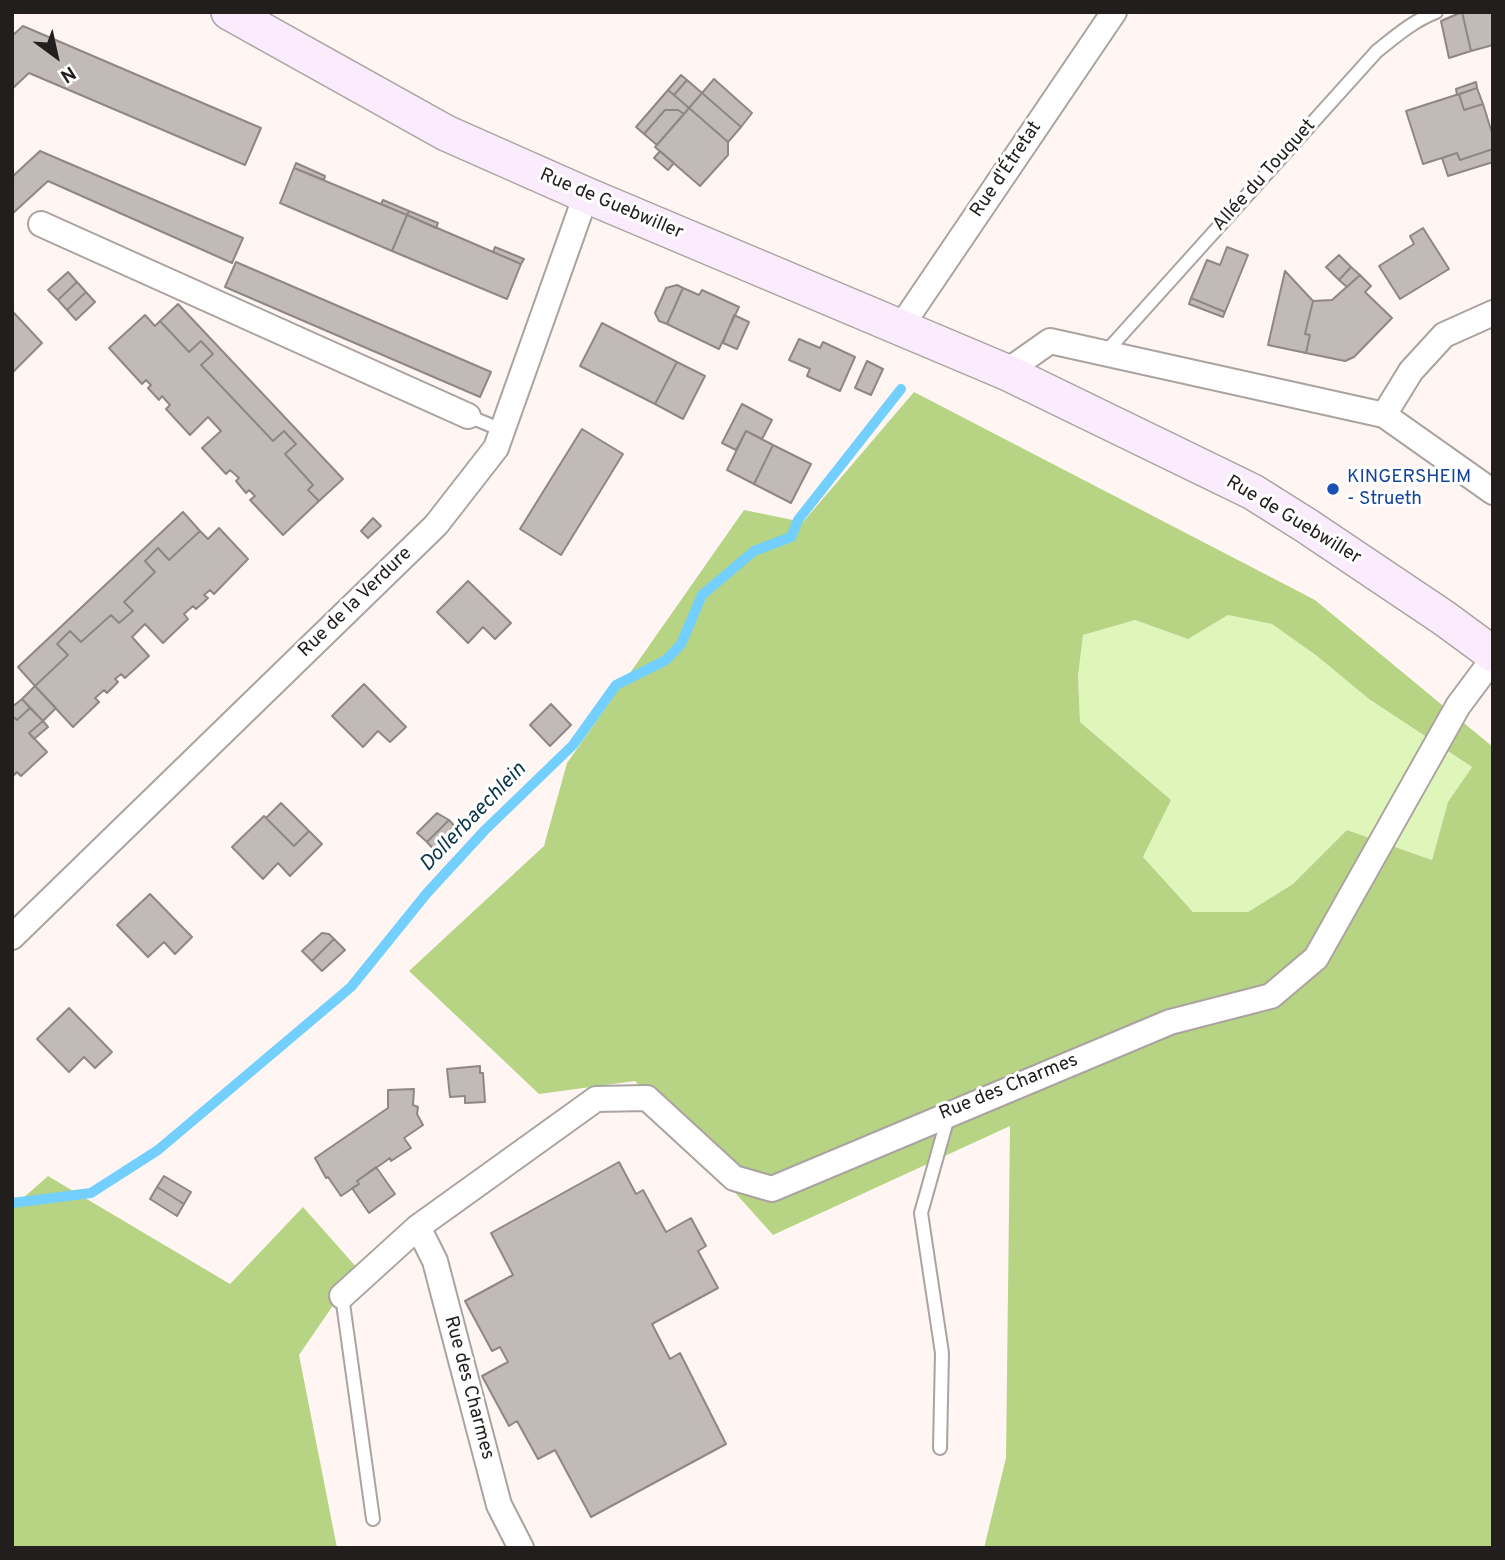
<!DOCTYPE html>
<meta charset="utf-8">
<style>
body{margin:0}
#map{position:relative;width:1505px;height:1560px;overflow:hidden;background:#fff6f4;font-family:Overpass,sans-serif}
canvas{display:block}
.frame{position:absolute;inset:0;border:14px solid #211e1d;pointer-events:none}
.north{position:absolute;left:21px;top:21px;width:70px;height:70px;-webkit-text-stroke:5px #fff;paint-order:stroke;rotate:147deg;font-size:19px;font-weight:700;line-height:28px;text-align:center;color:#211e1d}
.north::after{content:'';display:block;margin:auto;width:24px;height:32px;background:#211e1d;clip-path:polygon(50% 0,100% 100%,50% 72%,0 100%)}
</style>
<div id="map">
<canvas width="1505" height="1560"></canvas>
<div class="frame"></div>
<div class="north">N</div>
</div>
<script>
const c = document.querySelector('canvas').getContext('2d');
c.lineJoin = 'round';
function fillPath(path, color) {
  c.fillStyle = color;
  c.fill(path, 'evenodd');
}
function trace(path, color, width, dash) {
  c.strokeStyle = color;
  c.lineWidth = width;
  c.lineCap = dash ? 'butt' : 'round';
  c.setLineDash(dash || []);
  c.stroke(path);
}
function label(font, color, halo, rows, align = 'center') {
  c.font = font + ' Overpass,sans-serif';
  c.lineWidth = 6;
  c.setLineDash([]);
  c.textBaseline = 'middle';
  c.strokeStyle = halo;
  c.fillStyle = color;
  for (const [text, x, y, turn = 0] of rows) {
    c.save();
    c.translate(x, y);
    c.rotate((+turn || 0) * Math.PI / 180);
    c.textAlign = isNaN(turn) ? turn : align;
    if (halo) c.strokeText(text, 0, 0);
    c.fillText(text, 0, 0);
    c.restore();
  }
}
fillPath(new Path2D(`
 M1228,615L1272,624L1317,656L1369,699L1472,767L1448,802L1432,860L1347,830L1293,884L1248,912H1193L1143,857L1171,800L1080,722L1078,676L1083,635L1135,620L1188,639Z`), '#def6b9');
fillPath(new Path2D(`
 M914,392L1315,600L1493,747V1548H984L1006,1458L1010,1126L773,1235L635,1081L539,1094L409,971L544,846L567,763L744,510L803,522ZM1228,615L1272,624L1317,656L1369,699L1472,767L1448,802L1432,860L1347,830L1293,884L1248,912H1193L1143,857L1171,800L1080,722L1078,676L1083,635L1135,620L1188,639Z
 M48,1176L230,1284L303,1207L358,1269L299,1355L337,1548H12V1208Z`), '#b6d483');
trace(new Path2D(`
 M12,1203L91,1193L158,1150L351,987L427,893L485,830L573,745L616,685L666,660L681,644L702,595L754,551L791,537L798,520L901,389`), '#72cffe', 10);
const building = new Path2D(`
 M1462,12L1471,51L1449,58L1441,21Z
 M1462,12H1492L1493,45L1471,51Z
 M23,26L261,128L245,165L29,73L12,89V36Z
 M681,75L687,80L674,95L668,90Z
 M714,79L752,113L741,127L702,93Z
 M687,80L702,93L689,108L674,95Z
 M1476,82L1477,88L1457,95L1456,89Z
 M1477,88L1483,104L1464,110L1459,94Z
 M668,90L689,108L684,114L678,110H665L644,134L636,127Z
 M702,93L741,127L728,142L689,108Z
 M1459,94L1464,110L1483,104L1493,136V149L1460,160L1457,153L1423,164L1406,111Z
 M689,108L728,142V155L700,186L655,147Z
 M665,110H678L684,114L657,145L644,134Z
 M1493,149V162L1448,176L1442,158L1457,153L1460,160Z
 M40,151L243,238L232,263L48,181L12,214V177Z
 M660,151L674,163L668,170L654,158Z
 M296,163L325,176L324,180L294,168Z
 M294,168L407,215L392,251L280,203Z
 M383,200L409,211L407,215L381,204Z
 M409,211L438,223L436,228L407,215Z
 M407,215L521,264L507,299L392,251Z
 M1423,228L1449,269L1400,299L1379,266L1414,244L1410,236Z
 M495,247L524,259L521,264L493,252Z
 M1227,247L1248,255L1225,312L1191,298L1207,260L1220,265Z
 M1339,255L1351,267L1339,280L1326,267Z
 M236,262L491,372L480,397L225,287Z
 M1351,267L1360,275L1347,287L1339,280Z
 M1285,271L1313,301L1305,334L1310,335L1306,353L1268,345Z
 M68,272L77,282L58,300L48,290Z
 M1360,275L1371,286L1365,292L1392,318L1354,357L1345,361L1306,353L1310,335L1305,334L1313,301L1332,300Z
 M77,282L86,292L67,310L58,300Z
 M677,285L683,288L667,324L659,321L655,313L666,288Z
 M683,288L699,295L702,290L739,307L719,349L667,324Z
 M86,292L95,302L76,320L67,310Z
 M1191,298L1225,312L1223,317L1189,304Z
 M178,304L343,479L319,501L308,490L313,485L285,454L296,444L284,431L273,441L201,365L213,354L201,341L189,352L160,321Z
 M13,312L42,343L12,373V313Z
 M145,315L155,326L160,321L189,352L201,341L213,354L201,365L273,441L284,431L296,444L285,454L313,485L308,490L319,501L283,535L250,500L255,496L249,490L246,493L236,481L239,478L230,470L226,474L202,448L221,431L208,417L190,435L166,409L170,405L162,396L159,400L148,388L151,385L146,380L142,384L109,348Z
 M734,315L749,322L737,349L723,343Z
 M602,323L677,362L655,404L580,366Z
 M799,339L820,348L823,342L855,357L840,391L807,376L810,369L789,360Z
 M867,361L883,369L871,395L855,388Z
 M677,362L705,376L683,419L655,404Z
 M742,404L772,420L762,439L746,431L736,450L722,443Z
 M582,429L623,454L561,555L520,529Z
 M746,431L773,445L754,484L727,470Z
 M773,445L811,464L791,503L754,484Z
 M183,512L200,531L169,560L158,548L145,561L155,572L124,602L133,611L119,623L111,615L81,642L70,631L57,644L68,655L35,686L18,667Z
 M373,518L381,526L368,538L361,531Z
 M219,528L248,559L214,594L210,590L204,595L208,598L204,602L196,609L193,606L184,614L188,619L163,643L145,624L132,637L149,656L125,678L121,674L115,679L118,682L107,693L104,690L95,698L99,702L73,727L35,686L68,655L57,644L70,631L81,642L111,615L119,623L133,611L124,602L155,572L145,561L158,548L169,560L200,531L208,539Z
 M468,581L511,623L495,639L483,627L468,643L437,612Z
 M364,684L406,727L390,742L378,731L363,747L332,716Z
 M35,686L56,708L43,721L22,699Z
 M22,699L30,708L17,720L12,716V707Z
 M551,704L571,725L550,746L530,725Z
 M30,708L43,721L29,733L47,752L21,776L17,772L12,777V716L17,720Z
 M43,721L48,727L34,739L29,733Z
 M281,803L309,831L294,846L266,818Z
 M437,813L449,820L427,842L417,833Z
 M264,816L294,846L309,831L322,844L290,876L278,863L263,879L232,847Z
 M449,820L459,831L437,853L427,842Z
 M150,894L192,937L175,954L164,942L148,957L117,925Z
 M322,933L329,934L334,939L312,961L302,951Z
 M334,939L345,950L322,971L312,961Z
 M69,1008L112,1052L95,1068L84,1057L69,1072L37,1039Z
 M480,1066V1073H483L485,1102L465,1103V1096L450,1097L447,1069Z
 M414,1089L413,1105L418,1107L417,1114L423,1125L404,1138L411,1148L391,1161L390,1158L383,1163L357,1181L359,1184L341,1196L328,1177L326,1178L315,1158L388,1108V1090Z
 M619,1162L636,1194L643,1190L666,1232L691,1218L706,1246L698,1251L718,1288L652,1324L670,1359L680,1353L726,1444L591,1517L555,1450L538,1459L517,1421L509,1426L482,1376L508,1362L500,1347L492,1351L465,1301L513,1275L491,1233Z
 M376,1167L395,1194L369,1213L352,1188L359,1184L357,1181Z
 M164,1176L191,1192L184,1204L157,1187Z
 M157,1187L184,1204L177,1216L150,1199Z`);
fillPath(building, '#c1bab6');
trace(building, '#8e8783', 2);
const service = new Path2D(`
 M1105,353L1377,51C1396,36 1413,21 1436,12
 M468,416L502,430
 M342,1296L373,1519
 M940,1448L942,1353L921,1213L948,1117`);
const minor = new Path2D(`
 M41,224L468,416
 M900,328L1114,12
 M1006,372L1050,341L1384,415L1493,492
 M1384,415L1411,371L1444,335L1493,313
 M12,937L436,525L496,448L586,195
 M418,1227L435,1261L499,1505L521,1548
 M342,1296L418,1227L596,1099L647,1098L734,1178L772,1189L1170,1022L1271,996L1316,958L1458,706L1493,659`);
const secondary = new Path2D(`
 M229,12L446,133L586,195L1006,372L1253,492L1307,526L1444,618L1493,654`);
trace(service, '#aaa3a0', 16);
trace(minor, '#aaa3a0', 28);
trace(secondary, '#aaa3a0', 38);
trace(service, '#fff', 12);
trace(minor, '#fff', 24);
trace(secondary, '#faecfd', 35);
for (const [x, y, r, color] of [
 [1333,489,7,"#1a4fb4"]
]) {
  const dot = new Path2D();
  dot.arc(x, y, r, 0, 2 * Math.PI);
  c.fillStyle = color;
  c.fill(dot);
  trace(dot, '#fff', 2.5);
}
label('19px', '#211e1d', '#fff', [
 ["Rue d'Étretat",1007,170,-56],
 ["Allée du Touquet",1265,176,-48],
 ["Rue de Guebwiller",611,205,23],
 ["Rue de Guebwiller",1293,521,31],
 ["Rue de la Verdure",356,603,-44],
 ["Rue des Charmes",1009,1088,-22],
 ["Rue des Charmes",468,1388,75]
]);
label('19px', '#164399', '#fff', [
 ["KINGERSHEIM",1347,478],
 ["- Strueth",1347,500]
], 'left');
label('italic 21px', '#0a3548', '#fff', [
 ["Dollerbaechlein",474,818,-46]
]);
</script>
